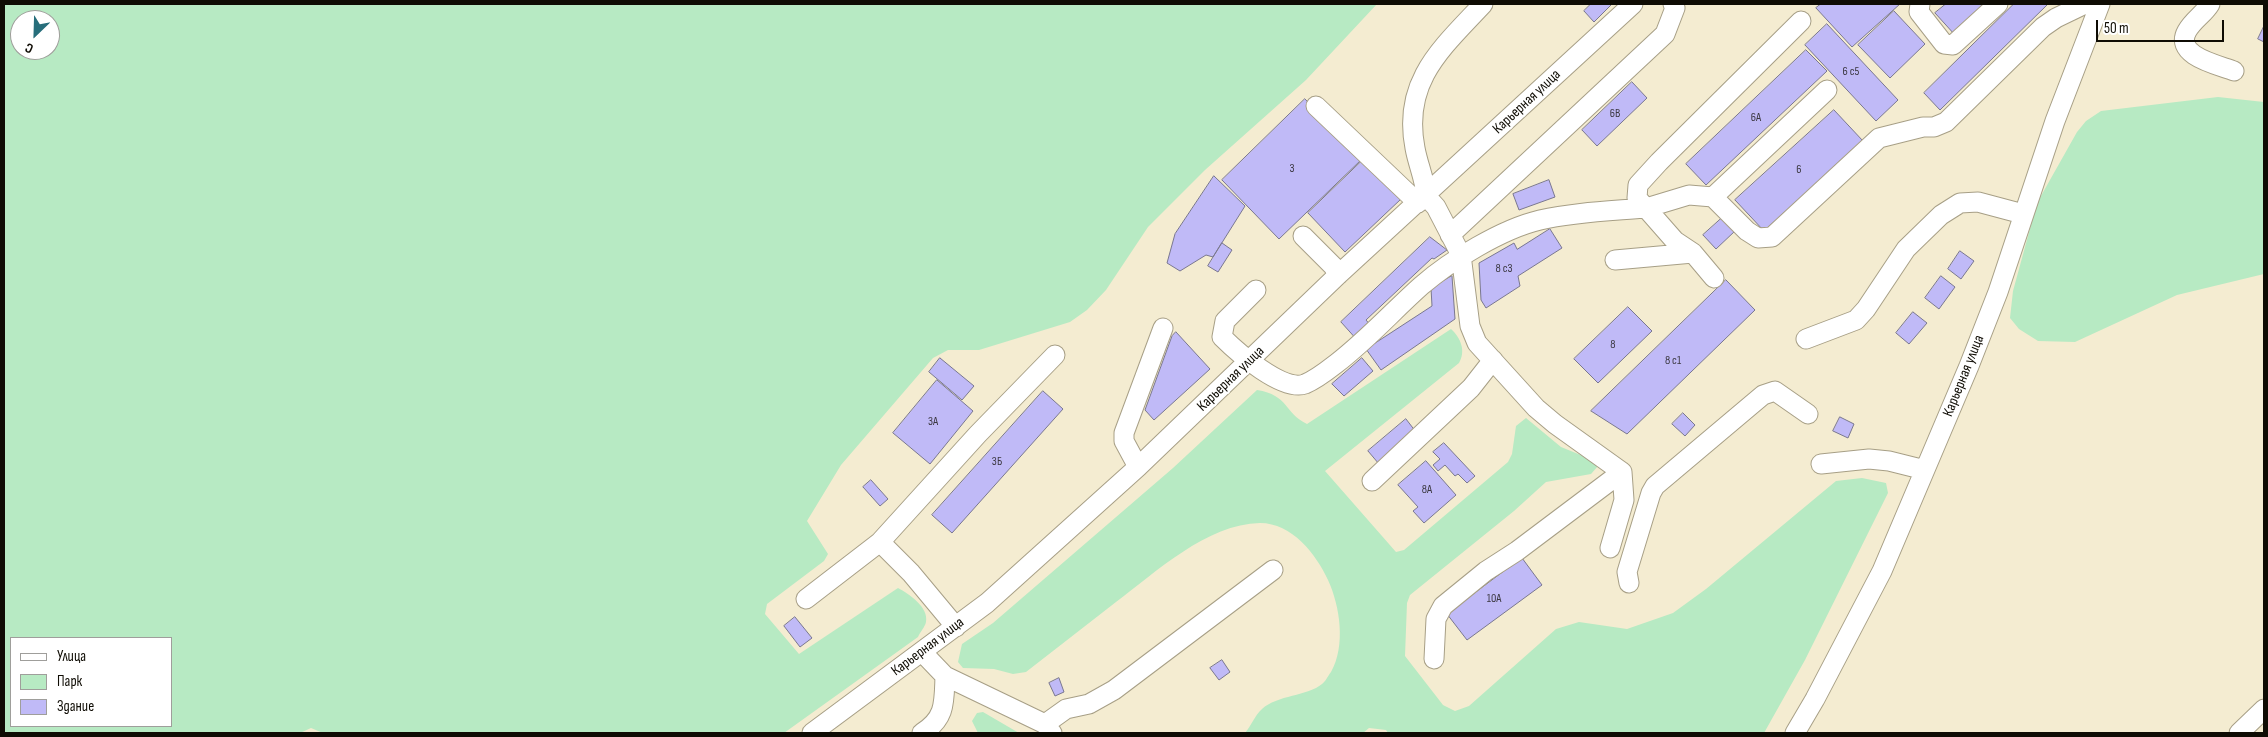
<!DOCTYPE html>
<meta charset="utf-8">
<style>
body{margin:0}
#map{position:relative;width:2268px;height:737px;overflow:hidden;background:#f4ecd1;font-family:"Sofia Sans Condensed",sans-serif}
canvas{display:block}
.frame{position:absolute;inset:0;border:5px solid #0f0c04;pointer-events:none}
.legend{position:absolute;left:10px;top:637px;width:162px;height:90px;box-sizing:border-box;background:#fff;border:1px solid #9f9e9b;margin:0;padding:6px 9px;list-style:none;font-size:15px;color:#0f0c04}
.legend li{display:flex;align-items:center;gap:10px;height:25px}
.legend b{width:25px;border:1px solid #9f9e9b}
.north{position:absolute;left:10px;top:10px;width:50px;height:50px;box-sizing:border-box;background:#fff;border:1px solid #9f9e9b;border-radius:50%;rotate:204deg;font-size:14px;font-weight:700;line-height:20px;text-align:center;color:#0f0c04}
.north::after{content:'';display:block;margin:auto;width:18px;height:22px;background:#276e7b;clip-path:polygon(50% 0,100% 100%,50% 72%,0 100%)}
.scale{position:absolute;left:2096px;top:20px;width:128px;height:22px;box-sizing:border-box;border:2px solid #0f0c04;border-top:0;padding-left:6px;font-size:15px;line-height:18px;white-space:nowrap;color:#0f0c04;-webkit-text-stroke:4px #fff;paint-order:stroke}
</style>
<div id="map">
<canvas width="2268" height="737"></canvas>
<div class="frame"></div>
<ul class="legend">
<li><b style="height:6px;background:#fff"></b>Улица</li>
<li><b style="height:14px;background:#b7eac3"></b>Парк</li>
<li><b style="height:14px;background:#c0baf7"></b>Здание</li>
</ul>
<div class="north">С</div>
<div class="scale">50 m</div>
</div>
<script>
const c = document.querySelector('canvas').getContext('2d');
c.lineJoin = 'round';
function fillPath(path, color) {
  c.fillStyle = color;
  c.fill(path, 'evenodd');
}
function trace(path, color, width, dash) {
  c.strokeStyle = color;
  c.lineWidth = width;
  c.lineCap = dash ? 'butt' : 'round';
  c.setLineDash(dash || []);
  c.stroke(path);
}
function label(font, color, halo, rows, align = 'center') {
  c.font = font + ' "Sofia Sans Condensed",sans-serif';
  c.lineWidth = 4.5;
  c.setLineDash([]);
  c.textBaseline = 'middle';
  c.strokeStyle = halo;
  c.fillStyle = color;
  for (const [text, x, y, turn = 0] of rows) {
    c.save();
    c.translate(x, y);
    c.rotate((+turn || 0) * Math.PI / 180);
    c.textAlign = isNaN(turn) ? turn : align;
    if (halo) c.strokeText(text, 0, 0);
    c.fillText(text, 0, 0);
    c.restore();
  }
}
fillPath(new Path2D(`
 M4,4H1377L1306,80L1205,170L1148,227L1106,290L1087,310L1070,322L979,350H948L933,358L841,465L807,521L828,554L824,561L767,604L765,614L799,654L898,588C909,594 929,607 926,622C925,627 920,632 918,637L784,733H323L311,728L300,733H4ZM20,20H50V50H20ZM11,638H171V726H11Z
 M2218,97L2264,102V274L2177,295L2075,342L2038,341L2019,329L2010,318L2013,291L2037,203L2077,132L2086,121L2101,111Z
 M1451,329C1461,338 1466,351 1459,363L1325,471L1396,552L1404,550L1508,462L1512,454L1516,426L1526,418L1561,447L1593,460L1598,466L1591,474L1546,482L1514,511L1410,595L1407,603L1405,656L1443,705L1455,711L1469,706L1556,629L1579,622L1627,629L1673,613L1706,589L1836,481L1862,478L1886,483L1888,493L1805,660L1764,733H1388L1386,730L1369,728L1363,733H1245C1251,726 1255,715 1262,709C1277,695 1308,696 1322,684C1325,682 1328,676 1331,672C1346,646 1340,606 1328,580C1316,554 1292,523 1260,523C1207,524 1156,572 1116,602C1086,625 1056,649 1026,672L1013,674L994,669L963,668L958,662L962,644L993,623L1173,468L1257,390C1289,395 1284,413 1307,424Z
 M983,712L1019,733H978L972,721L977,713Z`), '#b7eac3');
const building = new Path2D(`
 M1591,4H1612L1594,22L1584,11Z
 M1821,4H1900L1852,47L1816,8Z
 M1946,4H1990L1955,35L1935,13Z
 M2014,4H2048L1940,110L1924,93Z
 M1894,11L1925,44L1890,78L1858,45Z
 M1827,24L1898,100L1876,121L1805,45Z
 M2264,26V42L2258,39Z
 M1806,50L1827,71L1706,185L1686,164Z
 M1632,82L1647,98L1597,146L1582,130Z
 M1305,99L1362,159L1279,239L1222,180Z
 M1834,110L1863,141L1764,231L1735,200Z
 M1363,160L1401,199L1345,252L1308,213Z
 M1214,176L1245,206L1213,257L1206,255L1180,271L1167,263L1175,234Z
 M1549,180L1555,197L1519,210L1513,194Z
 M1722,218L1735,231L1716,249L1703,235Z
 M1550,229L1562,248L1518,276L1520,286L1486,308L1481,300L1479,263L1514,243L1517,249Z
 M1430,237L1447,250L1434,259L1432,258L1366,320L1372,327L1358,341L1341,322Z
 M1222,243L1232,250L1218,272L1208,266Z
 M1960,251L1974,261L1961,279L1948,269Z
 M1452,276L1455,319L1381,370L1366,349L1432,306L1431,288Z
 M1941,276L1955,287L1939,309L1925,298Z
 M1726,280L1755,310L1627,434L1591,411Z
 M1628,307L1652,331L1598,383L1574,359Z
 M1913,312L1927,323L1909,344L1896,333Z
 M1176,332L1210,369L1154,420L1145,410L1172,336Z
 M940,358L974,386L962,400L929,372Z
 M1362,358L1373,371L1344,396L1332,384Z
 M937,380L973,411L930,464L893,433Z
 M1043,391L1063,409L952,533L932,515Z
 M1683,413L1695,425L1685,436L1672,424Z
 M1840,417L1854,424L1848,438L1833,431Z
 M1406,419L1416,432L1379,464L1368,451Z
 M1444,443L1475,476L1467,483L1458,474L1455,476L1445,465L1438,471L1433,465L1440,459L1433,452Z
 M1426,461L1456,495L1424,523L1413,511L1418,507L1398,485Z
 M871,480L888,499L880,506L863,487Z
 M1522,558L1542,585L1467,640L1447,614Z
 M795,617L812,638L800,647L784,626Z
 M1222,660L1230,672L1219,680L1210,668Z
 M1059,678L1064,692L1055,696L1049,683Z`);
fillPath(building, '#c0baf7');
trace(building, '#79778f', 1);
const minor = new Path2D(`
 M1483,4C1442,48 1402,81 1415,148C1418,165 1425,179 1426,196L1436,207L1461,255L1470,326L1477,343L1536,408L1555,424L1622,472L1624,500L1610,548
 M1920,4L1919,12L1944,44L1953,45L1998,4
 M2210,4C2204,14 2193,20 2187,31C2173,56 2219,65 2234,71
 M1801,21L1659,162L1638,185L1637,198L1646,208L1689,195L1713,197L1827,90
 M1316,106L1418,203
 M1713,197L1747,231L1758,238L1772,237L1879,138L1923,127H1934L1946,122L2043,27L2056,18L2085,4
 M1450,235L1665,34L1675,8L1673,4
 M1303,236L1333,266L1338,275
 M1615,260L1693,253
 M1256,290L1225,321L1222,337C1238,353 1283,392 1305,384C1317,379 1328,370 1337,363C1368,339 1393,311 1421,286C1451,260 1502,229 1540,220C1575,212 1611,211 1646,208L1675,241L1693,253L1714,278
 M1806,339L1856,320L1866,309L1906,249L1941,215L1960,203L1978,202L2023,214
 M1821,464L1869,459L1889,461L1925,470
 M1138,467L1124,441V433L1163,328
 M1372,481L1471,388L1493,360
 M880,542L978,434L1055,355
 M1629,583L1627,572L1651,493L1655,486L1763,395L1775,391L1808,414
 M806,599L880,542L911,573L956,627
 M922,652L945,676L1045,724L1052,733
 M1434,659L1436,619L1443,606L1486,571L1517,551L1622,472
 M1045,724L1066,709L1089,704L1114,690L1273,570
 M812,733L987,603L1138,467L1338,275L1633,4
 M922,733C946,718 944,702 945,676
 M1795,733L1815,699L1882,571L1969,366L1998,292L2055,121L2100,4
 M2239,733L2264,709`);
trace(minor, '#a79f86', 21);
trace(minor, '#fff', 19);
label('12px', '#3b3841', null, [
 ["6 с5",1851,72],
 ["6В",1615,114],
 ["6А",1756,118],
 ["3",1292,169],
 ["6",1799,170],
 ["8 с3",1504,269],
 ["8",1613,345],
 ["8 с1",1673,361],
 ["3А",933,422],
 ["3Б",997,462],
 ["8А",1427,490],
 ["10А",1494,599]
]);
label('15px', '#0f0c04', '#fff', [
 ["Карьерная улица",1527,102,-43],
 ["Карьерная улица",1964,376,-68],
 ["Карьерная улица",1231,379,-44],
 ["Карьерная улица",928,647,-37]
]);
</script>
